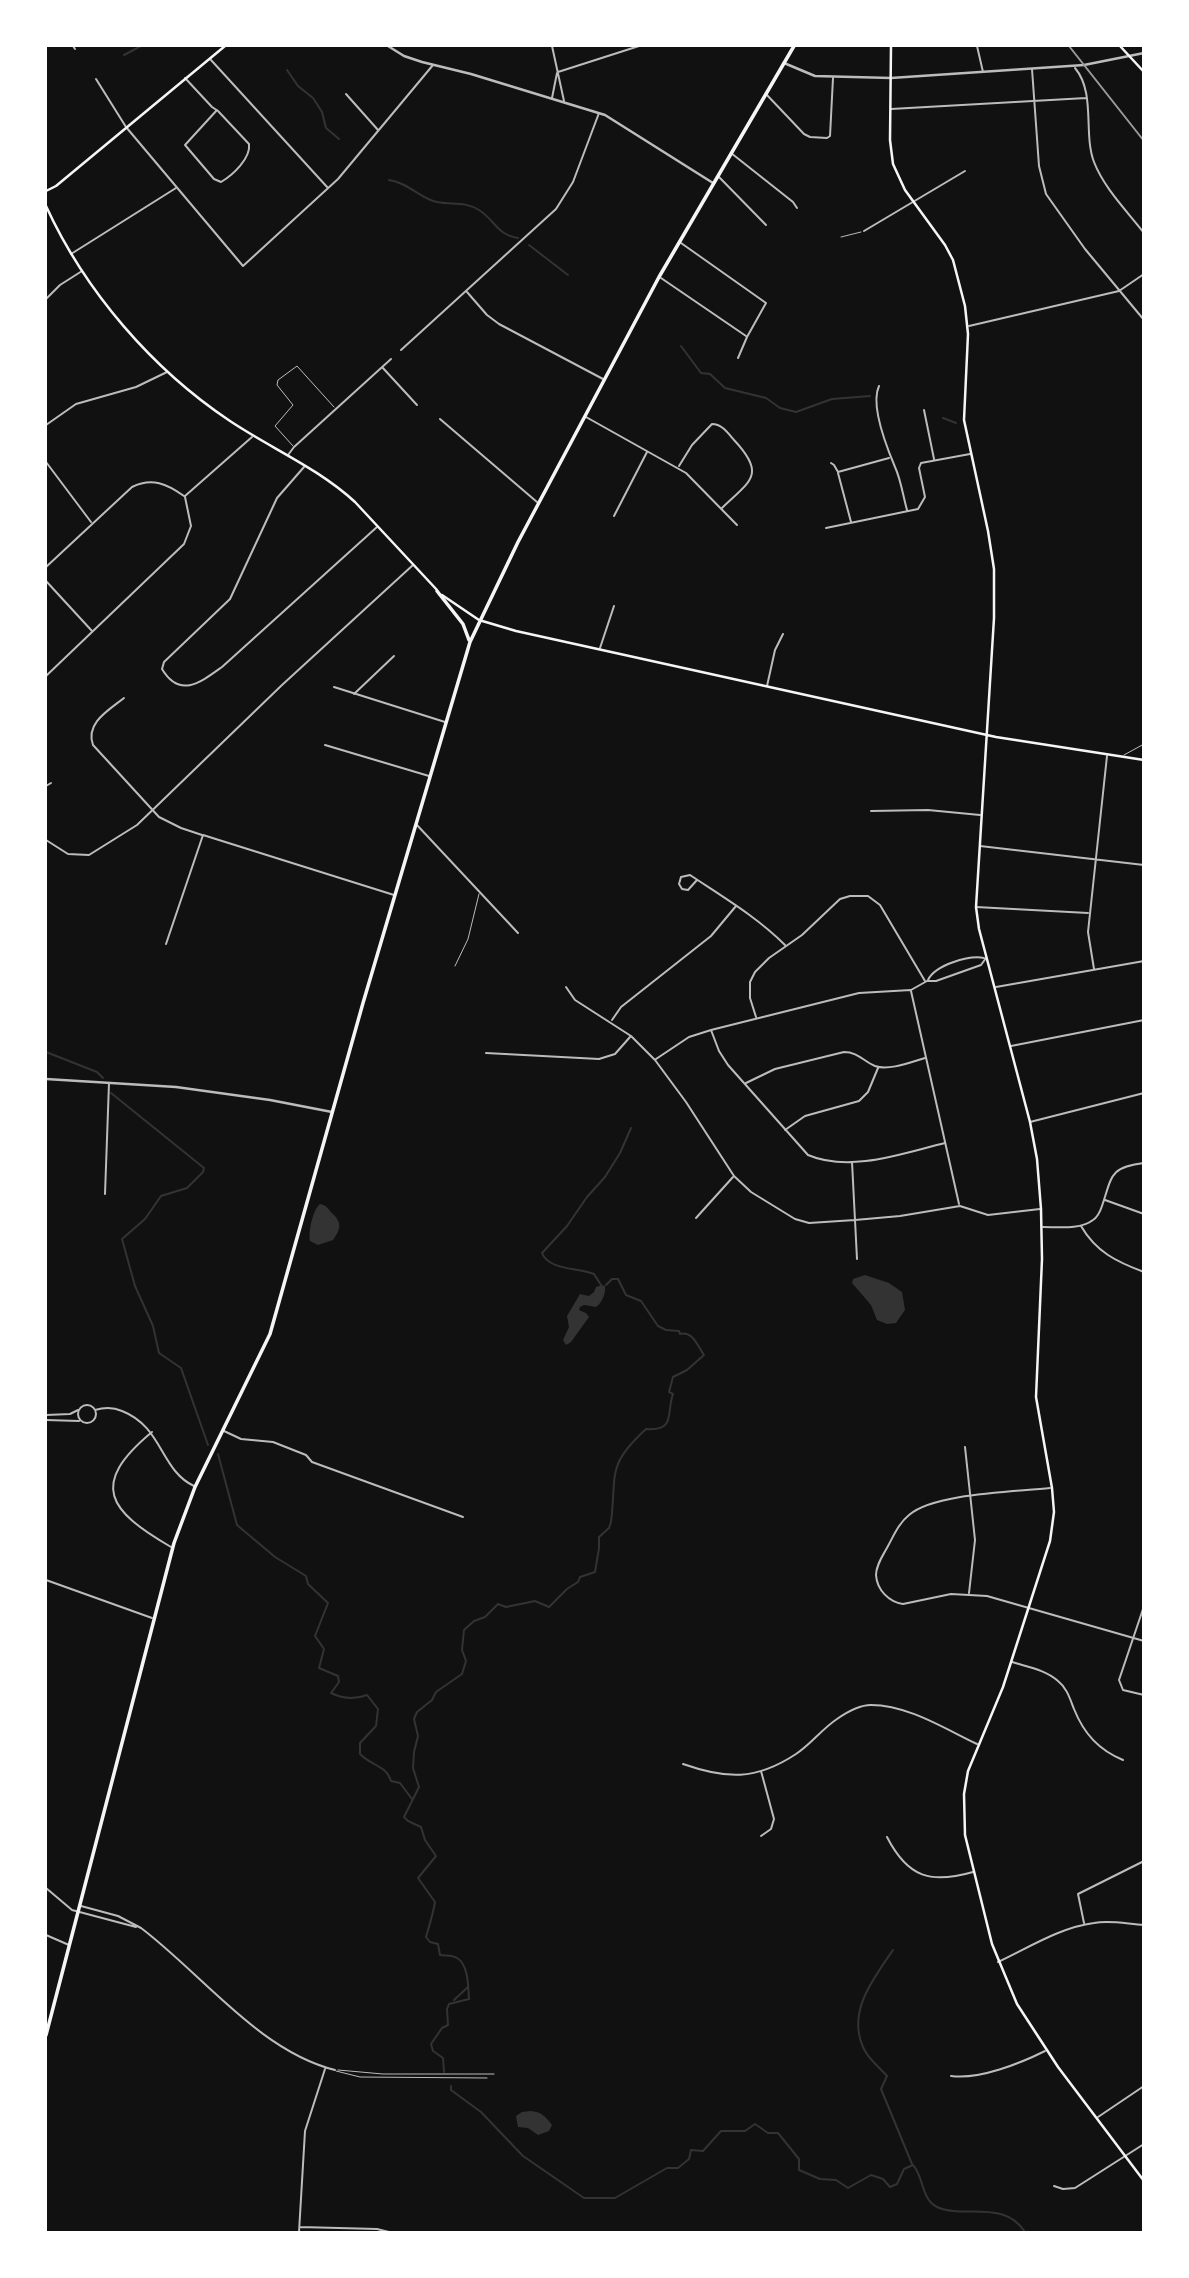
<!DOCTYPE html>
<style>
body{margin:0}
#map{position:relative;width:1189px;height:2278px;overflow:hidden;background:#111;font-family:"IBM Plex Sans",sans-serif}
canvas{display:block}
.frame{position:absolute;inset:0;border:47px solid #fff;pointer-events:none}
</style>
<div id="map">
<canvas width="1189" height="2278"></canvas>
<div class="frame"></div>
</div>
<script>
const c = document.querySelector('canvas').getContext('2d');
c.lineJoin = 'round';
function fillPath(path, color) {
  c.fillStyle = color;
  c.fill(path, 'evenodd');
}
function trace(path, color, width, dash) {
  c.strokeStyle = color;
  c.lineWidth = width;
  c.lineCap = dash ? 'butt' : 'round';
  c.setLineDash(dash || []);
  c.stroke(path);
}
fillPath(new Path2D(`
 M320,1204C329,1206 327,1209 333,1214C343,1224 340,1230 333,1240L318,1245L310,1241C308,1232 313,1209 320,1204Z
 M865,1275L889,1283L902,1292L905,1310L896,1323L887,1324L877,1320L871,1305L852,1283L853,1279Z
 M602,1285L605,1286C606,1293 602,1303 596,1307L584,1305L580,1307L579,1310L586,1313L589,1317L571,1342L566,1345L563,1340L569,1327L567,1316L580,1294L589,1296L594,1292L596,1287Z
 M530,2111C542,2112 545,2116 552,2125L549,2131L538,2135L528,2128L518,2127L516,2116L522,2112Z`), '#333');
trace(new Path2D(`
 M124,55L141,46
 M287,70L298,86L313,98L322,112L326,128L339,139
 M389,180C409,183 421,199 437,202C453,205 464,201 479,210C495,220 497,235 518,238
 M529,245L568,275
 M681,346L701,373L710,374L725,388L766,398L780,408L796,412L832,399L870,396
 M943,418L956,423
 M46,1052L97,1072L103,1078
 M111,1093L204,1168L203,1172L187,1188L161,1196L145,1219L122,1239L135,1286L153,1326L159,1353L181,1368L208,1445
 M601,1285L594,1274C579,1268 548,1270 542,1253L567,1226L587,1197L605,1177L620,1153L631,1128
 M218,1454L237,1525L275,1557L306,1576L308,1584L328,1603L315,1636L324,1649L319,1668L338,1676L339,1682L331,1693C343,1699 354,1700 367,1695L378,1709L376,1726L360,1743V1754C370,1765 386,1765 391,1781L400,1783L412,1799
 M893,1950C873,1979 845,2014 865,2051C870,2060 880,2068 887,2076L881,2089L912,2164
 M454,2000L468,1987
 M444,2072L443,2058L433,2051L431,2044L442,2028L448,2025L447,2009L449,2004L469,1999C468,1988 469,1965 457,1958C453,1955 445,1956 440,1955L438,1944L430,1942L426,1937C429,1927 433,1914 435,1902L418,1878L436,1856L425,1840L421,1827L408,1821L404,1817L419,1787L413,1768L414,1752L418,1736L414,1719L417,1712L432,1700L436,1692L462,1674L466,1661L462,1650L464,1630L474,1621L485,1617L498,1604L506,1607L535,1601L549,1607L567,1589L578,1582L580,1577L595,1572L599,1548V1537L609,1528L611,1522C617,1473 606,1466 646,1429C676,1431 666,1414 673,1394L669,1392L673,1377L687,1370L704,1355C697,1345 693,1331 680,1334L679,1331L666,1330L658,1326L641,1301L626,1295L618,1279H612L606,1285
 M451,2086V2090L481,2112L523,2156L584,2198H615L667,2168H678L689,2159L691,2150L703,2151L721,2131H745L755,2124L768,2133H778L799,2159V2170L820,2179L836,2180L848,2188L871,2175L883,2179L890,2187L897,2184L904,2169L913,2165C924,2177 921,2199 937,2207C963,2219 1004,2199 1025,2232`), '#333', 2);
trace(new Path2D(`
 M841,237L861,232
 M293,446L275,426L293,405L277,385L278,380L297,366L334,407
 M1124,755L1144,744
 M455,966L468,939L479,894
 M338,2070L383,2074H494
 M336,2071L360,2077L487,2078`), '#bcbcbc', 1);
trace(new Path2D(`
 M73,46L75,49
 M552,46L564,101
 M977,46L983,72
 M211,60L328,188
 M1075,68C1096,93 1083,133 1094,162C1104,188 1127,211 1144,233
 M1032,69L1039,166L1046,194L1085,249L1144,320
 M558,72L639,46
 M185,78L212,107L218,111L249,144C251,158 233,175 221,182L214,179L185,145L217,110
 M96,79L126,127L243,266L338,179L433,65
 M346,94L378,130
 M766,94L804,134L810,137L827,138L830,136L833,78
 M552,98L557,73
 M891,109L1086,98
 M731,153L793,202L797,208
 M718,176L766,225
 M864,231L965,171
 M681,243L766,303L747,337L738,358
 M71,254L176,188
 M661,278L746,336
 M467,292L487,315L499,324L603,379
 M46,299L60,285L82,271
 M969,326L1119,291L1144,274
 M401,350L556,209L573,182L599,113
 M382,367L417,405
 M879,386C870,405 887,448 895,467C901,480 903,496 907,510
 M924,410L934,459
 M586,417L686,473L737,525
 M440,419L537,502
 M46,425L76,404L136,387L167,372
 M288,455L294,447L391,359
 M46,462L91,522
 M831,463L834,465L838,472L889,458
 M679,466L692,445L712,424C722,424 728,433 734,440C767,475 750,481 722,508
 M304,467L277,498L230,599L164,662L162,669C180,699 201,682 222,667L377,527
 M838,473L851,522
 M185,496L252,437
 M614,516L647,452
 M826,528L918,509L925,497L919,468L921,463L970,454
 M46,567L132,487C152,477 167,484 184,496
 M46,581L92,631
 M600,648L614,606
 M46,676L184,544L191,526L185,497
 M767,686L775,650L783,634
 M334,687L445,722
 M354,694L394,656
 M124,698C109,710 85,723 93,745L159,817L181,828L202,835
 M325,745L429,776
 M46,786L51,783
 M871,811L928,810L980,815
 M416,824L518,933
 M46,840L68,854L89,855L137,825L282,685L413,565
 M980,846L1144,865
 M697,880L688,890L682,889L679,884L681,877L690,875C723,897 757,917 785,945
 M976,907L1088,913
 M166,944L203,835L394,895
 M1094,969L1088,932L1107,756
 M928,980C935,965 969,955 984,958
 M566,987L575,1000L631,1036L655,1060L686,1102L734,1176L751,1192L795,1219L809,1223L855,1220L900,1216L960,1206L988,1215L1040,1209
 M996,987L1144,961
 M911,991L959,1204
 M756,1017L750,998V982L755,972L769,958L802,935L840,899L850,896H868L880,905L925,981
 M612,1020L621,1007L711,936L736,906
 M711,1030L719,1051L728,1065L808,1155C850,1173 904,1153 945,1143
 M1011,1046L1144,1020
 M486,1053L599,1059L615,1054L630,1037
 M656,1059L689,1037L711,1030L859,993L911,990L927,981H936L981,965L986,958
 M746,1083L775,1069L844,1052C858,1052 863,1061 875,1066C889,1071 911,1062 925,1058
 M1030,1122L1144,1093
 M785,1130L805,1116L859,1101L868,1092L878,1068
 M852,1162L857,1259
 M105,1194L109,1083
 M1105,1200L1144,1214
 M696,1218L733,1177
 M1081,1226C1096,1252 1117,1262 1144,1272
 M1043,1227C1059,1227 1080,1230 1093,1220C1098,1217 1100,1212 1102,1206C1112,1177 1109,1167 1144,1163
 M78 1414a9 9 0 1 1 18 0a9 9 0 1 1-18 0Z
 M95,1410C105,1407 113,1407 122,1411C163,1427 160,1470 194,1486
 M46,1415L70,1414L78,1410
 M46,1420L79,1421
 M224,1431L241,1439L273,1442L306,1455L312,1462L463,1517
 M152,1432C88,1485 109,1511 171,1547
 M965,1447L975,1540L969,1593
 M1050,1488C1015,1492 934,1493 909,1515C899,1523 894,1535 888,1546C883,1555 876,1565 876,1575C877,1590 889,1602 903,1604L951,1594L987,1596L1144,1641
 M46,1580L152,1618
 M1144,1606L1119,1680L1123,1690L1144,1695
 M1012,1662C1028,1667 1046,1670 1058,1681C1067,1688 1070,1699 1074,1709C1084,1734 1099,1750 1123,1760
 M683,1764C726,1779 755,1781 796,1754C811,1744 822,1729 837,1719C847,1712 859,1705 871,1705C908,1705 945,1729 977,1744
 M761,1836L771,1829L774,1819L761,1771
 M887,1837C908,1878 931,1884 973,1872
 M46,1888L72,1910L136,1927
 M81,1906L118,1916L141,1928C202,1974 259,2051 335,2070
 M1084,1923L1078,1894L1144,1861
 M46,1935L69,1945
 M998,1962C1028,1948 1061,1927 1094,1923C1110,1920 1127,1924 1144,1925
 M951,2076C979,2080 1021,2063 1045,2051
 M1098,2117L1144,2086
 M1054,2186L1063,2189L1075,2188L1144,2144
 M300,2227L377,2229L389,2232
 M299,2232L305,2131L325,2069`), '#bcbcbc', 2);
trace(new Path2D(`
 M388,46L404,56L422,62L471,74L605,115L713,183
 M784,63L815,76L891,78L1084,65L1144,53
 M46,1079L176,1087L270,1100L332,1112`), '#bcbcbc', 2.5);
trace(new Path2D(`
 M891,46L890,140L893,164L905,190L945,245L953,260L965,306L968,334L964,420L988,531L994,569V618L976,907L979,929L1030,1122L1037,1159L1041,1209L1042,1259L1036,1397L1052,1488L1054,1512L1050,1541L1003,1687L968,1771L964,1794L965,1835L992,1944L1017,2004L1058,2067L1144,2181
 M1120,46L1144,72
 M46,191L56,186L225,46
 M46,206C85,291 152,369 230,421C272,449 318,468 355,502L437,590
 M442,595L479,620L516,631L996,737L1144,760`), '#f5f5f5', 2.5);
trace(new Path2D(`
 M437,591L463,624L469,640
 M46,2035L174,1543L195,1487L270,1334L363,1003L470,642L518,542L659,277L794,46`), '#f5f5f5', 3.5);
trace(new Path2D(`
 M1069,46L1144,141`), '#9a9a9a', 2);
</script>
